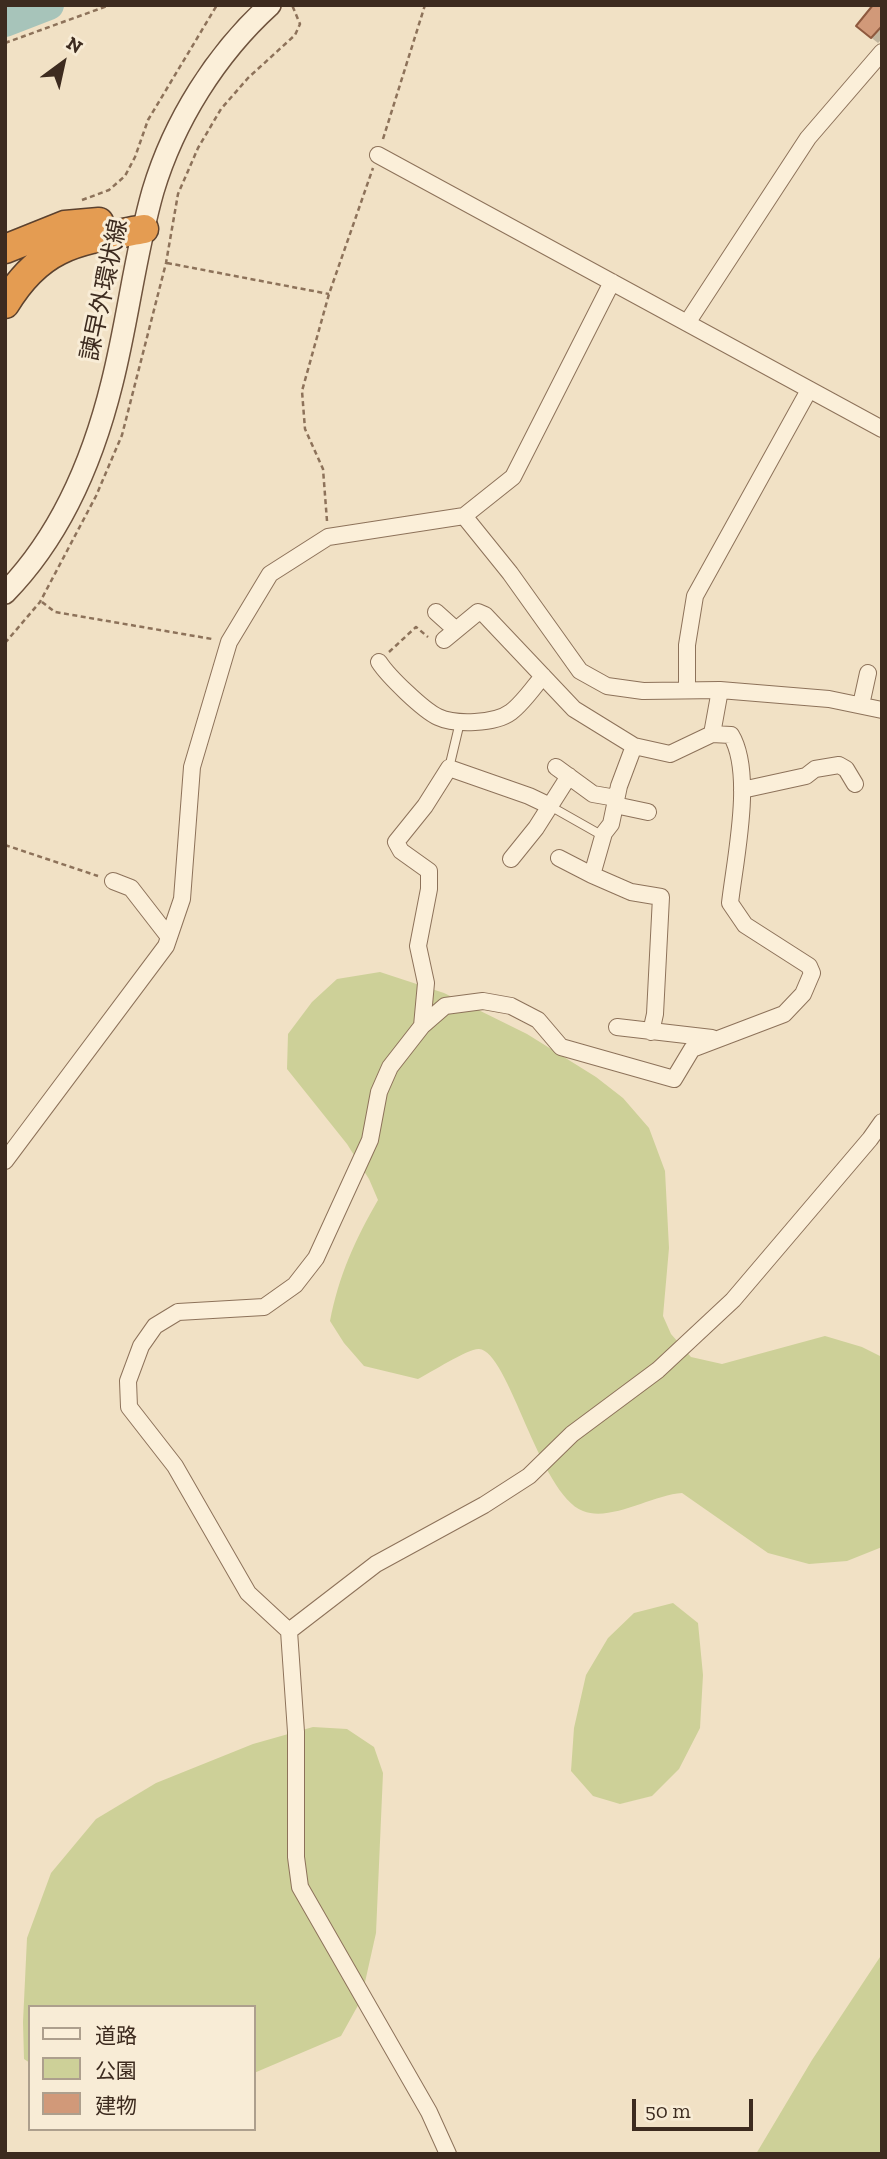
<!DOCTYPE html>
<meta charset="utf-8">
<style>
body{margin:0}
#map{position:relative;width:887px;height:2159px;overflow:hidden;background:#f1e1c5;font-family:"Zilla Slab","Noto Sans JP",serif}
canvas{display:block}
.frame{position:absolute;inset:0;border:7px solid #3d2b1f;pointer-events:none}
.legend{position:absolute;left:28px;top:2005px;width:228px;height:126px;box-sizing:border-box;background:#f8ecd6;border:2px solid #ad9f8d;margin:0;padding:9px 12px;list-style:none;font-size:21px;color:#3d2b1f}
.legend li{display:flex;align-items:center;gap:14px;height:35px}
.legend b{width:35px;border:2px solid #ad9f8d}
.north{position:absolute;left:28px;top:28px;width:70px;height:70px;-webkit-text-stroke:5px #f8ecd6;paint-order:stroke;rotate:33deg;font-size:19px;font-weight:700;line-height:28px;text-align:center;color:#3d2b1f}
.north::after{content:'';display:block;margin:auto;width:24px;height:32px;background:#3d2b1f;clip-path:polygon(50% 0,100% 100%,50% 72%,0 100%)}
.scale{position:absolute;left:632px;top:2099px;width:121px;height:32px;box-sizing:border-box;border:4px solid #3d2b1f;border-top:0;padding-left:9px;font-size:21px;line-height:24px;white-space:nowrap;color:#3d2b1f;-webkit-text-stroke:5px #f8ecd6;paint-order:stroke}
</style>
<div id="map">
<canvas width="887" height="2159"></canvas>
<div class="frame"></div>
<ul class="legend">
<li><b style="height:9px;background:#fbefd9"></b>道路</li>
<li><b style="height:19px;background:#cdd098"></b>公園</li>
<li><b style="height:19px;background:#d19979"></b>建物</li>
</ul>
<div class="north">N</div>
<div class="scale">50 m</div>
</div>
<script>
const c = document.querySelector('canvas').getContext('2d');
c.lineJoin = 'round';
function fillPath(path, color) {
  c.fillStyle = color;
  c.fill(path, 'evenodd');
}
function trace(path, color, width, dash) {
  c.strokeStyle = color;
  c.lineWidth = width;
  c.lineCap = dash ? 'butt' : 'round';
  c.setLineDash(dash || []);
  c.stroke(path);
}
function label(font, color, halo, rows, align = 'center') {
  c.font = font + ' "Zilla Slab","Noto Sans JP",serif';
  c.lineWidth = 6;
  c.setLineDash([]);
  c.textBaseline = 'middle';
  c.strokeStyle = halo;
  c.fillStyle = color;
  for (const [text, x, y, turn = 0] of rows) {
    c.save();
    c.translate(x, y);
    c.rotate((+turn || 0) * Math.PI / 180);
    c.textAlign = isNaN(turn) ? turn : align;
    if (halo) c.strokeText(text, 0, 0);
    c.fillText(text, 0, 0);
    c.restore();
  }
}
fillPath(new Path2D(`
 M380,972L444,993L527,1034L596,1077L623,1098L649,1128L665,1171L669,1248L663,1316L671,1334L691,1357L722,1364L825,1336L862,1347L882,1357V1547L847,1561L809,1564L768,1553L682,1493C652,1495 611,1522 583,1511C539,1494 509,1351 479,1349C469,1348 430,1373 418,1379L364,1366L344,1343L330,1321C339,1275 355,1240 378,1200L369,1179L347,1144L287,1069L288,1034L312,1002L337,979Z
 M673,1603L698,1623L703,1675L700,1728L679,1769L652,1796L620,1804L593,1796L571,1771L574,1728L586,1675L608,1638L634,1613Z
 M313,1727L347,1729L374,1747L383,1773L376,1933L361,2000L341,2036L254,2073V2007H30V2063L24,2059L23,2022L27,1938L51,1873L96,1819L156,1783L253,1744Z
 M882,1954V2154H756L812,2060Z`), '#cdd098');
fillPath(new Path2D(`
 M882,5V39L878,43L864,32Z`), '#0003');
trace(new Path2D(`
 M5,22L49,5`), '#a7c4ba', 30);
const building = new Path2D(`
 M873,5H882V26L871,38L856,26Z`);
fillPath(building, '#d19979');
trace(building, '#8e593e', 2);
const service = new Path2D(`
 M449,768L460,722
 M550,806L603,836`);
const minor = new Path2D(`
 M378,155L882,429
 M687,323L808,138L882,52
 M464,516L510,573L580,671L607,686L643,691L720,690L829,699L882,710
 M436,612L456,630
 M444,640L478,612L485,615L574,709L634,746L670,754L712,734
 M379,662C388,676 423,710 438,717C455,725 495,724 511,712C523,703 533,688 543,676
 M687,690V645L695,596L809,390
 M861,705L868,673
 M556,767L593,794L616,798
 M742,790L806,776L815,769L839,765L846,769L855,784
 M615,805L648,812
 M559,858L592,875L604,833L611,824L619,786L634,746
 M511,859L536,828L569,776
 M592,875L631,892L661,897L655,1014L651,1032
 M113,881L131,888L169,937
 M422,1026L426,983L418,946L429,889V871L401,851L396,842L425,806L449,768L529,796L550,806
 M617,1027L712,1038
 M5,1161L166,946L182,899L192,767L229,642L270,574L328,537L464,516L513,477L612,282
 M289,1631L376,1564L484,1505L529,1476L572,1434L658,1370L733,1300L870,1139L882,1122
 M448,2154L429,2112L300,1887L296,1857V1732L289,1631L248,1593L175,1466L129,1407L128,1381L141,1346L155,1326L178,1312L264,1307L295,1285L316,1258L370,1140L379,1092L390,1067L422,1026L445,1006L483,1001L511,1006L538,1020L561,1047L674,1079L692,1049L784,1014L803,994L812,973L809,966L745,925L730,903C735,859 754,773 731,735L712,734L720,690`);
const secondary = new Path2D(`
 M5,593C61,536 93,460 112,383C128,320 135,254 153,191C174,121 216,54 270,5`);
const motorway = new Path2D(`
 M5,249L65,225L99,222
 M5,304C42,243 79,241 144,229`);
trace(service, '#8d725a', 10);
trace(minor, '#8d725a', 18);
trace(secondary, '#6f533d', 24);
trace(motorway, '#5b412e', 31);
trace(new Path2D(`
 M5,43L110,5
 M383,139L425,5
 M82,200L109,190L125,176L135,157L148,120L217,5
 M167,263L329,294
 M327,521L323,469L305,429L302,391L329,294L373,168
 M42,602L55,612L212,639
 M5,643L40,602L96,496L122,435L166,263L178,194L198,148L221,109L248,78L295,35L300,24L292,5
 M389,652L416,627L428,637
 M5,845L98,876`), '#8d725a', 2.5, [5, 3.5]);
trace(service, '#fbefd9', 8);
trace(minor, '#fbefd9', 16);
trace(secondary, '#fbefd9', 21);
trace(motorway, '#e49c52', 28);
label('24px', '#3d2b1f', '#f8ecd6', [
 ["諫早外環状線",105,290,-78]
]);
</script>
